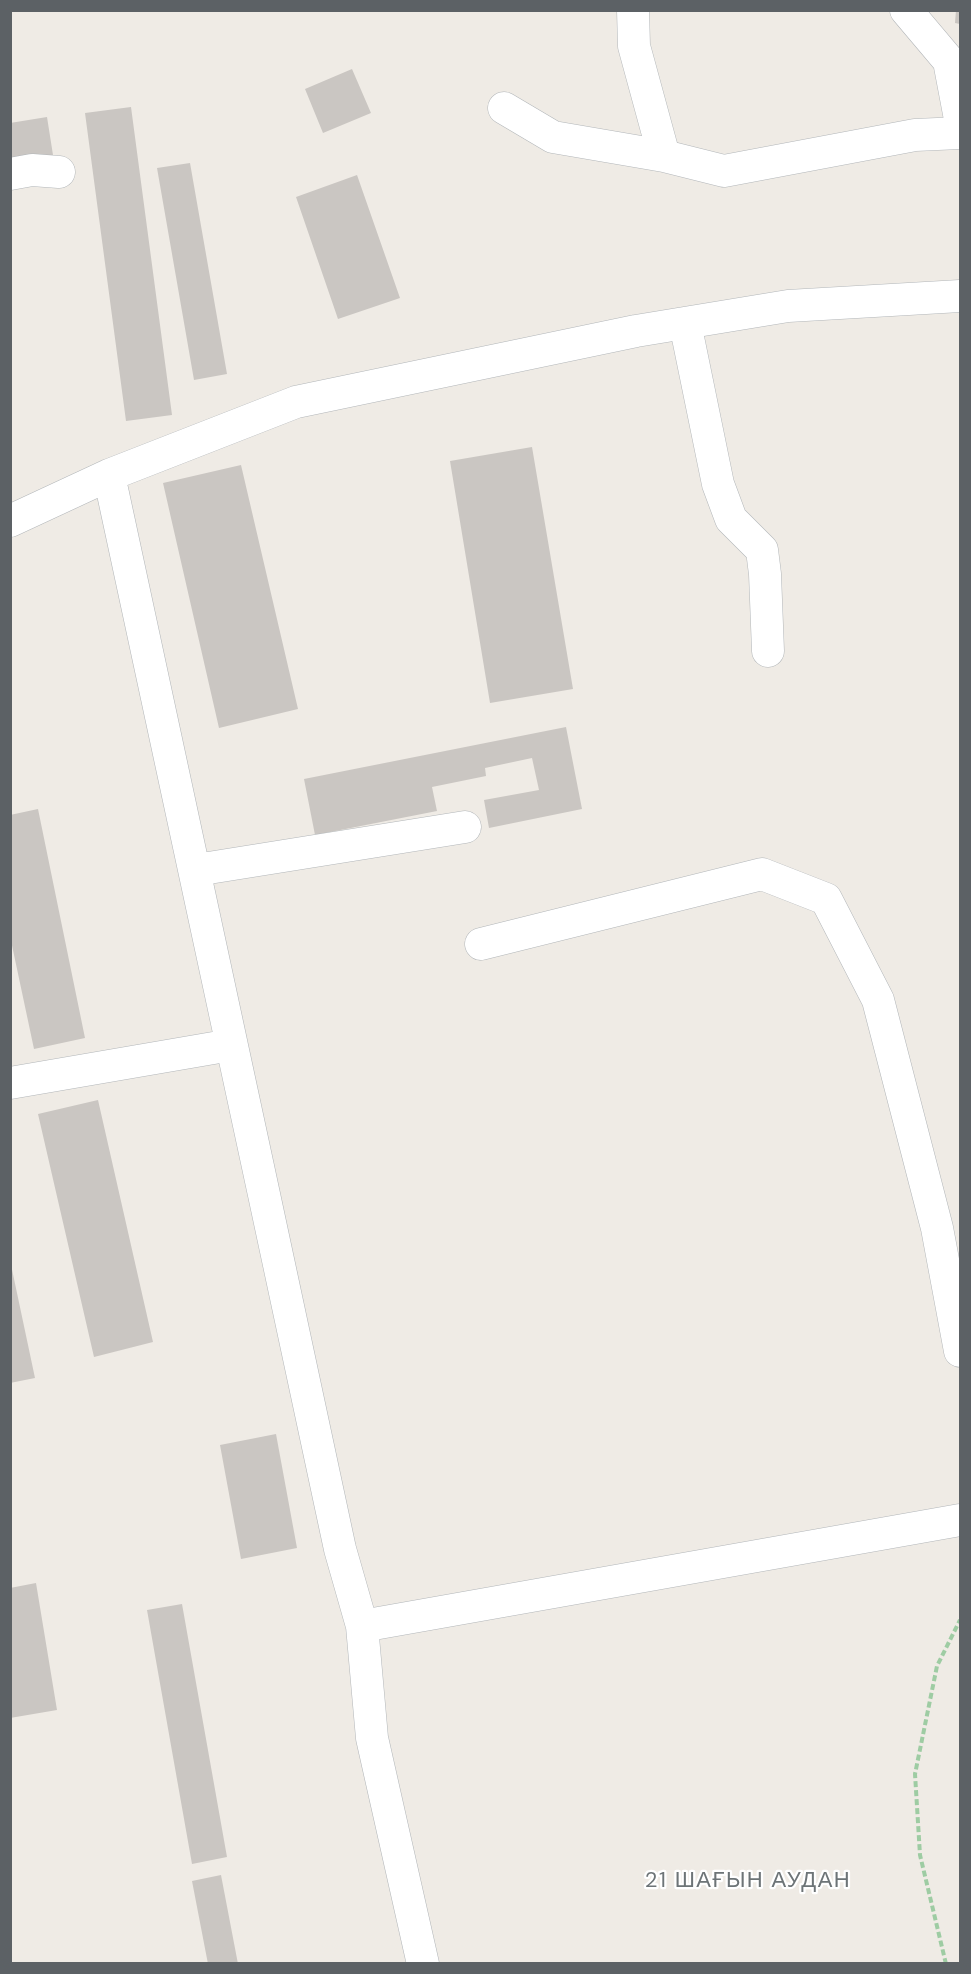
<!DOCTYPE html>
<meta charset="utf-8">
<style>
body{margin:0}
#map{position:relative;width:971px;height:1974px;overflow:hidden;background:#efebe5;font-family:"DM Sans",sans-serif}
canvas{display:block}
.frame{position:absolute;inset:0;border:12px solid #5c6165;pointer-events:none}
</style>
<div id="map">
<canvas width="971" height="1974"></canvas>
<div class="frame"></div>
</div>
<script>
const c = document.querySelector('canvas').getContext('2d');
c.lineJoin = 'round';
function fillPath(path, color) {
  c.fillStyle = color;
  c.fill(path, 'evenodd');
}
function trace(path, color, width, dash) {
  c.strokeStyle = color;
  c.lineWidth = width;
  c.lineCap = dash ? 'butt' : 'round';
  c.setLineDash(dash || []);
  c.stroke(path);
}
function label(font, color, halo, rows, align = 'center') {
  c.font = font + ' "DM Sans",sans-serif';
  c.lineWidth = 4.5;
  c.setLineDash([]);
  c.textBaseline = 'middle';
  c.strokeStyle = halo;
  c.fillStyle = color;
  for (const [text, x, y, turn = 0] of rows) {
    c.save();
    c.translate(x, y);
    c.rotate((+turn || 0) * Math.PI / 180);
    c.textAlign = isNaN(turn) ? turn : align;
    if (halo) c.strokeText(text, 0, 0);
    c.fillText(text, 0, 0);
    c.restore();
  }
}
fillPath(new Path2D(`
 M956,10H960V24L955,23Z
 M352,69L371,113L323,133L305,89Z
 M131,107L172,415L126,421L85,113Z
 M47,117L53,155L10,162V123Z
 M190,163L227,374L194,380L157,168Z
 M357,175L400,298L338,319L296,197Z
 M532,447L573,689L490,703L450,461Z
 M241,465L298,709L219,728L163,483Z
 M566,727L582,809L489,828L484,800L539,790L532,758L485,768L486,776L432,787L437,811L315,835L304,779Z
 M38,809L85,1038L34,1049L10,936V815Z
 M98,1100L153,1342L94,1357L38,1114Z
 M10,1260L35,1378L10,1383Z
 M276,1434L297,1548L241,1559L220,1445Z
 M36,1583L57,1710L10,1718V1588Z
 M182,1604L227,1857L192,1864L147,1610Z
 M221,1875L238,1964H208L192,1881Z`), '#cac6c2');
const minor = new Path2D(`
 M633,10L634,46L664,156
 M906,10L949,61L960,119
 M504,108L553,137L664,156L724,171L915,135L960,133
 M10,174L32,170L59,172
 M685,323L718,484L731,519L762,550L765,574L768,651
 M109,475C187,832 263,1191 340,1549L362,1626L372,1738L423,1964
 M10,521L109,475L296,402L636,331L788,306L960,296
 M196,870L465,827
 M481,944L762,874L826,899L878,1000L937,1228L960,1351
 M10,1083L231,1045
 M362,1626L960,1520`);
trace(minor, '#b2b6b9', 33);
trace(new Path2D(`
 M946,1964L920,1855L915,1774L937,1666L960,1620`), '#9ecca3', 4, [6, 3]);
trace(minor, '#fff', 32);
c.letterSpacing = '1.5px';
label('22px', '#6d7477', '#fff', [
 ["21 ШАҒЫН АУДАН",748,1881]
]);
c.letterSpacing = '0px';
</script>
